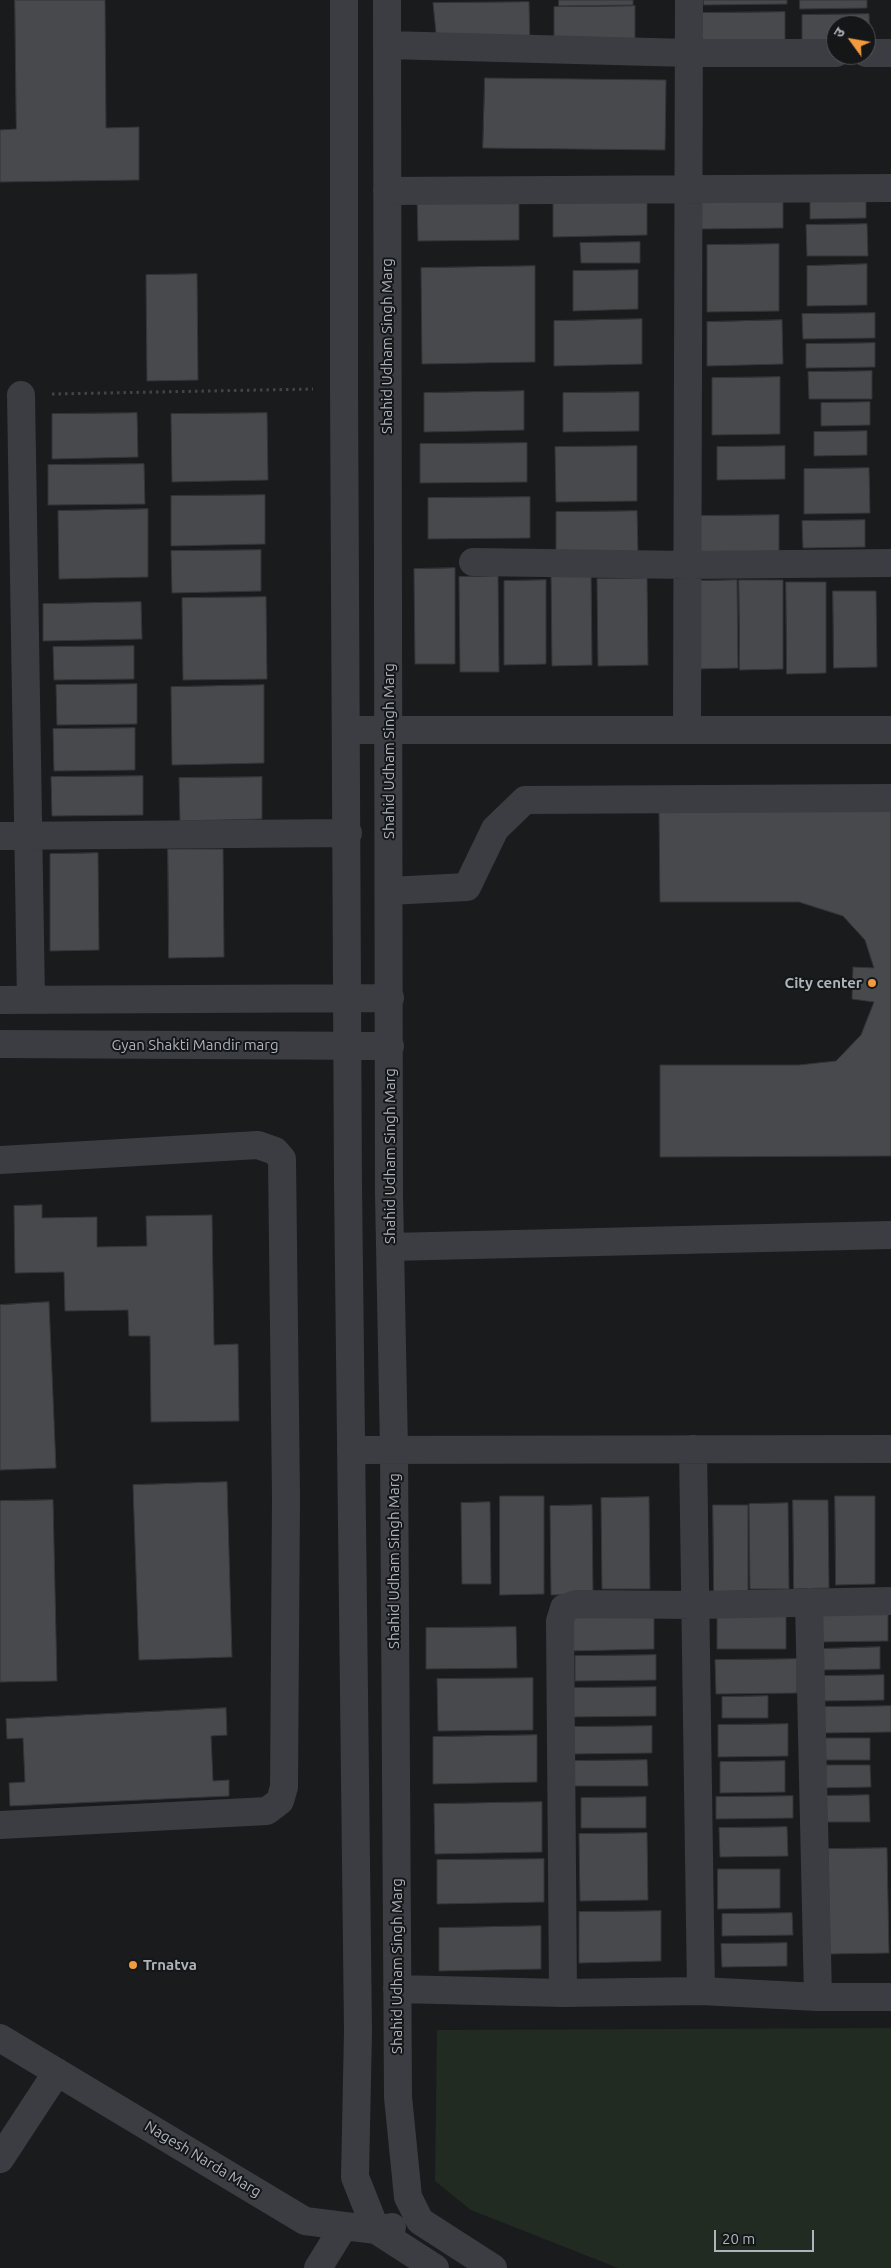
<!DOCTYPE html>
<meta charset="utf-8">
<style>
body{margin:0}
#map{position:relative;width:891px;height:2268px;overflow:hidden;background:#1a1b1d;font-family:Ubuntu,"Noto Sans Devanagari",sans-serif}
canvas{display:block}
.north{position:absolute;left:826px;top:15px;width:50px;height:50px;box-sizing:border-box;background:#151618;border:1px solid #52555a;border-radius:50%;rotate:302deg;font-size:14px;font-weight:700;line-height:20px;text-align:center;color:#adb4bc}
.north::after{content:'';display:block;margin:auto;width:18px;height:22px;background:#f19b3e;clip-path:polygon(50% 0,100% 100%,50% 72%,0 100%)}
.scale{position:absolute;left:714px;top:2230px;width:100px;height:22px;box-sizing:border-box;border:2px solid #adb4bc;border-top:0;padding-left:6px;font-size:15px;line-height:18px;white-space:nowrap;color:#adb4bc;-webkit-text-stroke:4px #151618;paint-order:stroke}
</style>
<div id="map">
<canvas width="891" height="2268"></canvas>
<div class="north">उ</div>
<div class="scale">20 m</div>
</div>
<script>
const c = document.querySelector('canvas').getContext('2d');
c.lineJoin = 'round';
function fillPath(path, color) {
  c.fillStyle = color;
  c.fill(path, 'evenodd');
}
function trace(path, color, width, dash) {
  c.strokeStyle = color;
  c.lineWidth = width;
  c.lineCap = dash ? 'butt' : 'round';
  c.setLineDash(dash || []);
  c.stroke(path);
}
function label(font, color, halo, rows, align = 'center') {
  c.font = font + ' Ubuntu,sans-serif';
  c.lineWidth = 4;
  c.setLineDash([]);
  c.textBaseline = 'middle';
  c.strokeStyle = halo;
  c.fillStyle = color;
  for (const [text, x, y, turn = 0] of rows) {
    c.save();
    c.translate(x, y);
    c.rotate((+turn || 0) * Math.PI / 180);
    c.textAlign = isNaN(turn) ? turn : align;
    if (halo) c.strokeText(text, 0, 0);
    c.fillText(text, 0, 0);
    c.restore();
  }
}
fillPath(new Path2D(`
 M891,2028V2268H618L471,2210L435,2181L437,2030Z`), '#222b22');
const building = new Path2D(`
 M15,0H105L106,128L139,127V180L0,182V130L16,129Z
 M559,0H633V5L559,6Z
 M704,0H787V4L704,5Z
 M800,0H867V8L800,9Z
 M529,2L530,47L437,42L433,3Z
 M635,6V42L554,44V7Z
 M785,12V48L696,49V13Z
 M869,14L870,44H866V25H836V44L802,45V15Z
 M485,78L666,80L665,150L483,148Z
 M866,189V218L810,219V190Z
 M783,191V228L701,229V193Z
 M519,196V240L418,241L417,197Z
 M647,196V235L553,237V198Z
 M867,224L868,256H807L806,225Z
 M640,242V263H581L580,243Z
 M779,244V311L707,312V245Z
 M867,264V305L807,306V266Z
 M535,266V362L422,364L421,268Z
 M638,270V309L573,311V271Z
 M197,274L198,380L147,381L146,275Z
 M875,313V338L803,339L802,314Z
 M642,319V364L554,366V321Z
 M782,320L783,364L707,366V322Z
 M875,343V367L806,368V344Z
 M872,371V399H809L808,372Z
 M780,377V434L712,435V378Z
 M524,391V430L424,432V393Z
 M639,392V431L563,432V393Z
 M870,402V425L821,426V403Z
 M137,413L138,457L52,459V414Z
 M267,413L268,480L172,482L171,414Z
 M867,431V455L814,456V432Z
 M527,443V482L420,483V444Z
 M637,446V501L556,502L555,447Z
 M785,446V479L717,480V447Z
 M144,464L145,504L48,505V465Z
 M869,468L870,513L804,514V469Z
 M265,495V544L171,546V496Z
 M530,497V538L428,539V498Z
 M148,509V577L59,579L58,511Z
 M637,511L638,554L556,555V512Z
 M779,515V552L698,553L697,516Z
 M865,520V547L803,548L802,521Z
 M261,550V591L172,593L171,551Z
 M455,568V664H415L414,569Z
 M591,569L592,665L552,666L551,570Z
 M498,576L499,672H460L459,577Z
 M647,578L648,665L598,666L597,579Z
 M546,580V664L504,665V581Z
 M737,580L738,668L696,669V581Z
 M739,580H783V669L740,670Z
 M786,582H826V673L787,674Z
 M833,591H876L877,667L834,668Z
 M266,597L267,679L183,680L182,598Z
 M141,602L142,639L43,641V604Z
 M134,646V679L54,680L53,647Z
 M137,684V724L57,725L56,685Z
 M264,685V763L172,765L171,687Z
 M135,728V770L54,771L53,729Z
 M143,776V815L52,816L51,777Z
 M262,777V819L180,821L179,778Z
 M891,809V1156L660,1157V1065H799L836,1061L861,1035L874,1002L852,999L853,967L874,968L865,940L843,916L799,902H660L659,810Z
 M168,849H223L224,957L169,958Z
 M98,853L99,950L50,951V854Z
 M42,1205V1218L97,1217V1247L147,1246L146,1216L212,1215L214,1345L238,1344L239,1421L151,1422L150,1336H129L128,1310L65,1311L64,1272L15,1273L14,1206Z
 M49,1302L56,1468L0,1470V1305Z
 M227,1482L232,1657L139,1660L133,1485Z
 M500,1496H544V1594L500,1595Z
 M835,1496H875V1584L836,1585Z
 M649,1497L650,1589H602L601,1498Z
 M53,1500L57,1681L0,1682V1501Z
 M793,1500H828L829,1588L794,1589Z
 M490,1502L491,1584H462L461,1503Z
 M788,1503L789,1589H750L749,1504Z
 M592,1505L593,1594L551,1595L550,1506Z
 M713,1505H748V1591L714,1592Z
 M654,1609V1649L568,1651L567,1610Z
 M888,1609V1641L819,1642V1610Z
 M786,1612V1649H717V1613Z
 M516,1627L517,1668L426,1669V1628Z
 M880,1647V1669L821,1670V1649Z
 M656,1655V1680L575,1681V1656Z
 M797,1659V1693L716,1694L715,1660Z
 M884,1675V1700L822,1701V1676Z
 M533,1678V1730L438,1731L437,1679Z
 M656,1687V1716L571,1717V1688Z
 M768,1696V1718H722V1697Z
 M891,1706V1732L824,1733L823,1707Z
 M226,1708L227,1735L211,1736L213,1781L229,1780V1796L10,1806L9,1783L25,1782L23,1738L7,1739L6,1719Z
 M788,1724V1756L718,1757V1725Z
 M652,1726V1753L570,1754V1727Z
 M537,1735V1782L433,1784V1737Z
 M822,1738H870V1760H822Z
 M647,1760L648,1786H569V1761Z
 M785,1761V1792L720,1793V1762Z
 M817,1765H870L871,1787L817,1788Z
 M869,1795L870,1822H823V1796Z
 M793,1796V1818L716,1819V1797Z
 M646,1797V1828H581V1798Z
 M542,1802V1852L435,1854L434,1804Z
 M787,1827L788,1856L720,1857L719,1828Z
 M647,1833L648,1900L580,1901L579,1834Z
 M887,1848L889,1953L830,1954L828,1849Z
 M544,1859V1902L437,1904V1860Z
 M718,1869H780V1908L718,1909Z
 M661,1911V1961L579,1963V1912Z
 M792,1913L793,1935L722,1936V1914Z
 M541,1926V1969L439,1971V1928Z
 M787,1943V1966L722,1967L721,1944Z`);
fillPath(building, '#47494d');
trace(building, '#343539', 1);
trace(new Path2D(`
 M52,394L313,389`), '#414549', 3, [2.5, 4]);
trace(new Path2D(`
 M344,0V388L348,1185L358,2031L355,2177L376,2230L435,2268
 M387,0L389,1194L394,1450L398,2097L408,2197L420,2221L493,2268
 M387,45L689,53H836
 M866,53H891
 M387,191L891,188
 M21,395L31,1000
 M473,562L688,565L891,563
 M347,730H891
 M687,730L689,0
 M0,836L348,833
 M389,891L467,887L495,829L525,800L891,798
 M0,1000L390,998
 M0,1044L390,1046
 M0,1160L258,1145L275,1151L282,1159L286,1498L284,1787L280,1801L267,1811L0,1825
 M390,1247L891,1235
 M693,1449L701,1991
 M351,1450L891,1449
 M809,1602L818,1997
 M397,1989L563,1993L701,1991L818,1997H891
 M563,1993L560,1621L564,1608L576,1604L696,1605L891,1601
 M0,2038L305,2221L376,2230L392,2227
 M0,2159L57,2072
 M318,2268L344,2226`), '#3b3d42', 28);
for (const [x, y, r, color] of [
 [872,983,5,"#f19b3e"],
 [133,1965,5,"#f19b3e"]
]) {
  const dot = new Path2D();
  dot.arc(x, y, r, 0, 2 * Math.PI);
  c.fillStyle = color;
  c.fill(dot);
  trace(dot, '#151618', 2);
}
label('15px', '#adb4bc', '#151618', [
 ["Shahid Udham Singh Marg",387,346,-90],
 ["Shahid Udham Singh Marg",389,751,-90],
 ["Gyan Shakti Mandir marg",195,1045],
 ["Shahid Udham Singh Marg",390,1156,-90],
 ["Shahid Udham Singh Marg",394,1561,-90],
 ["Shahid Udham Singh Marg",397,1966,-90],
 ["Nagesh Narda Marg",203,2159,31]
]);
label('bold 15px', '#adb4bc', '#151618', [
 ["City center",862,983],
 ["Trnatva",143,1965,"left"]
], 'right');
</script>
